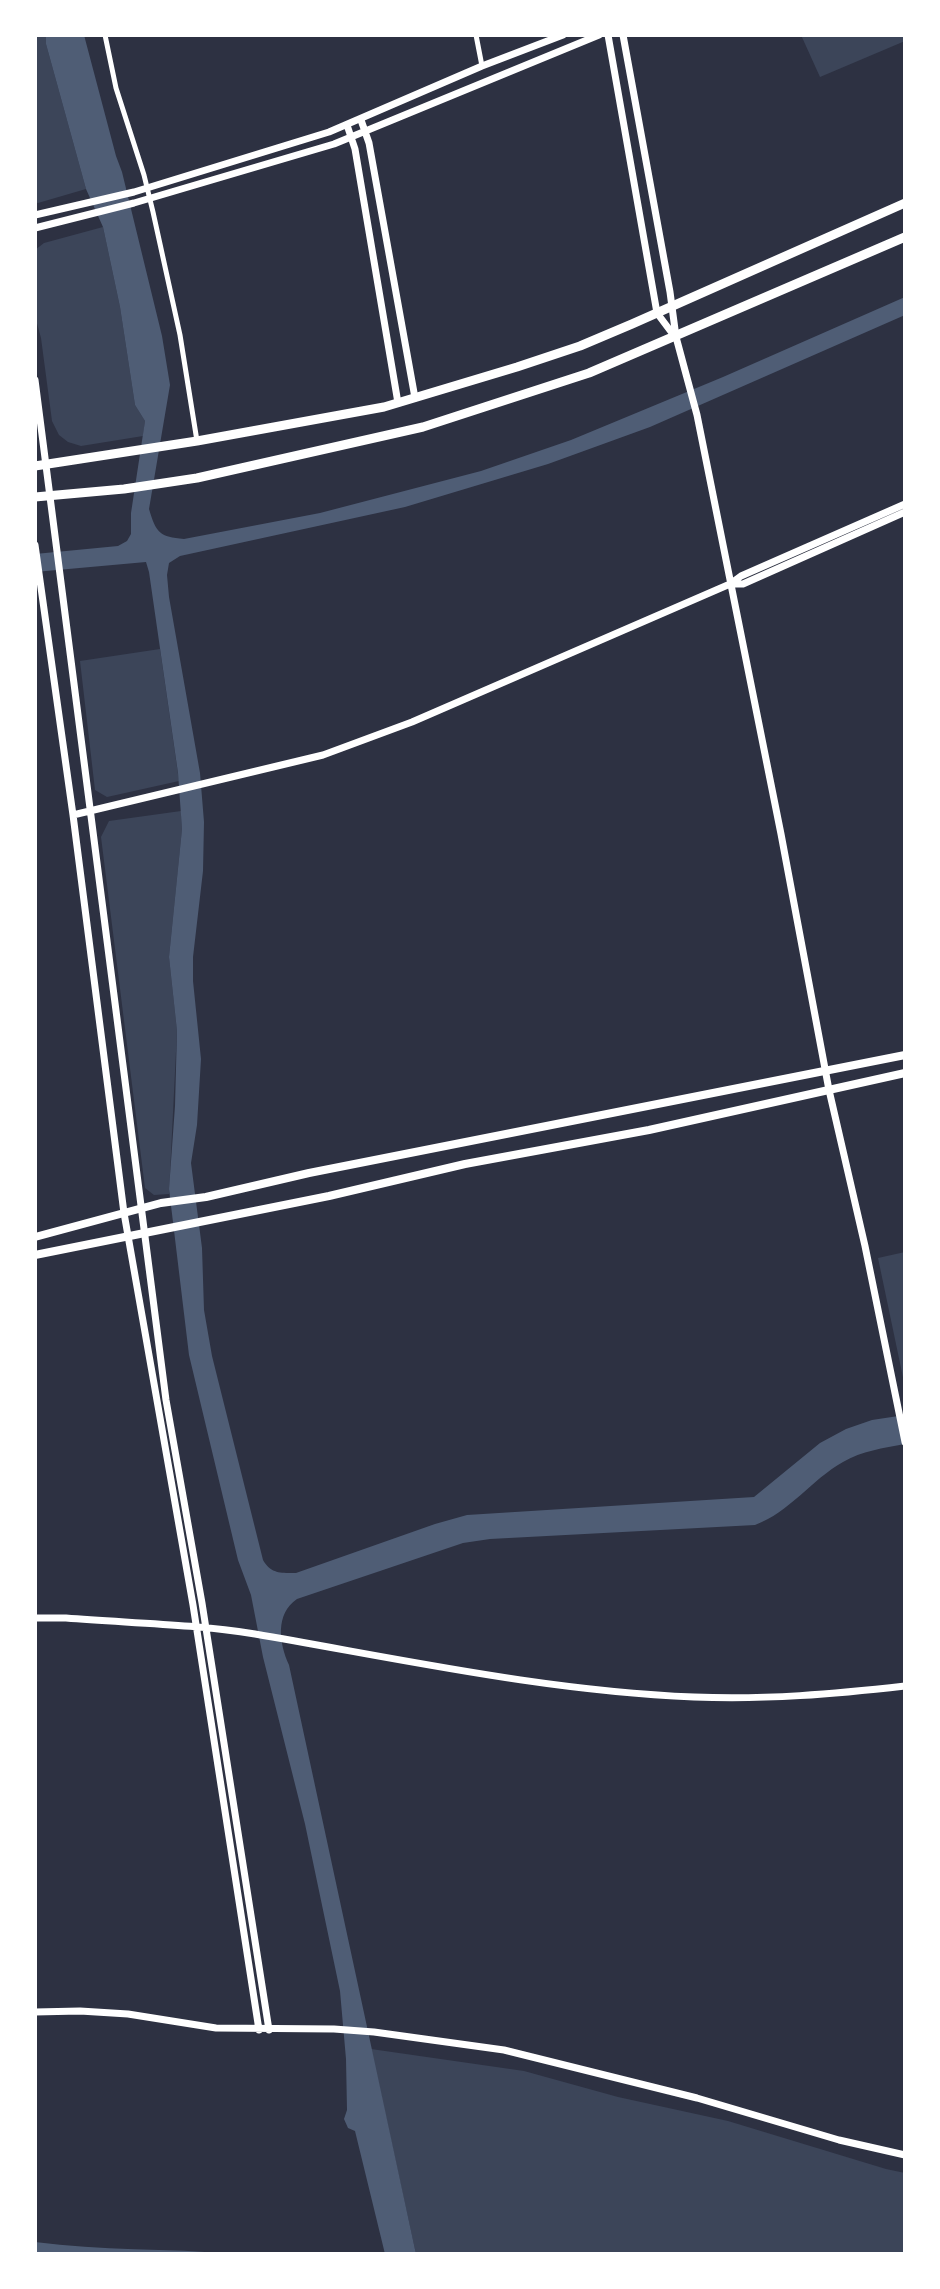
<!DOCTYPE html>
<style>
body{margin:0}
#map{position:relative;width:940px;height:2289px;overflow:hidden;background:#2d3142;font-family:Ubuntu,sans-serif}
canvas{display:block}
.frame{position:absolute;inset:0;border:37px solid #fff;pointer-events:none}
</style>
<div id="map">
<canvas width="940" height="2289"></canvas>
<div class="frame"></div>
</div>
<script>
const c = document.querySelector('canvas').getContext('2d');
c.lineJoin = 'round';
function fillPath(path, color) {
  c.fillStyle = color;
  c.fill(path, 'evenodd');
}
function trace(path, color, width, dash) {
  c.strokeStyle = color;
  c.lineWidth = width;
  c.lineCap = dash ? 'butt' : 'round';
  c.setLineDash(dash || []);
  c.stroke(path);
}
fillPath(new Path2D(`
 M35,35H46V44L86,189L38,203L35,202Z
 M801,35H905V41L820,77Z
 M103,227L120,307L135,405L145,421L143,436L81,446L68,442L59,435L52,421L41,338L35,316V250L44,243Z
 M160,649L179,781L107,797L95,790L80,661Z
 M181,811L182,829L169,957L177,1031L169,1194L154,1195L145,1188L101,837L109,821Z
 M905,1252V1387L878,1258Z
 M371,2049L524,2071L618,2097L728,2121L886,2169L905,2173V2254H416Z`), '#3c4559');
fillPath(new Path2D(`
 M46,35H84L116,156L122,172L162,336L170,385L149,509C156,533 160,537 184,539L320,513L481,471L571,440L723,377L905,297V315L650,427L548,464L405,507L180,556L169,563L167,575L169,597L200,773L204,822L203,871L193,957V981L201,1059L197,1125L191,1163L202,1248L204,1310L212,1356L263,1560C271,1574 281,1573 296,1573L435,1524L467,1515L754,1497L820,1443L846,1429L872,1420L905,1415V1444C883,1448 862,1451 843,1462C811,1480 790,1512 755,1525L490,1539L463,1543L297,1599C275,1614 279,1643 289,1665L416,2254H385L355,2131L348,2128L344,2119L347,2110L346,2059L340,1991L305,1824L263,1657L251,1595L238,1560L189,1355L169,1189L175,1106L177,1031L169,957L182,829L178,773L149,572L146,562L35,572V554L118,546L127,541L131,534V513L145,421L135,405L120,307L103,227L86,189L46,44Z
 M35,2242C101,2251 167,2248 234,2254H35Z`), '#4f5d75');
trace(new Path2D(`
 M105,35L116,88L144,175L153,212L180,335L197,441
 M476,35L482,66`), '#fff', 5);
trace(new Path2D(`
 M608,35L657,313L675,337
 M623,35L670,292L676,337L697,415L781,834L829,1090L865,1246L905,1442
 M361,120L369,143L415,398
 M347,125L355,149L398,403
 M35,215L134,192L329,132L482,66L563,35
 M35,228L134,203L334,144L599,35
 M35,380L166,1400L202,1603L269,2030
 M35,545L73,815L124,1213L193,1605L259,2030
 M730,584H743L905,512
 M73,815L323,755L412,722L730,584L741,576L905,504
 M35,1618H66C128,1623 193,1624 255,1634C401,1659 546,1691 694,1697C765,1700 835,1694 905,1686
 M35,2012L80,2011L128,2014L216,2028L334,2029L374,2032L504,2050L697,2098L839,2140L905,2155`), '#fff', 7);
trace(new Path2D(`
 M35,1237L161,1203L206,1197L309,1173L905,1055
 M35,1255L329,1196L465,1164L649,1130L905,1073`), '#fff', 8);
trace(new Path2D(`
 M35,466L197,441L384,407L517,367L580,346L632,324L905,203
 M35,497L124,489L197,478L423,427L589,373L905,237`), '#fff', 9);
</script>
